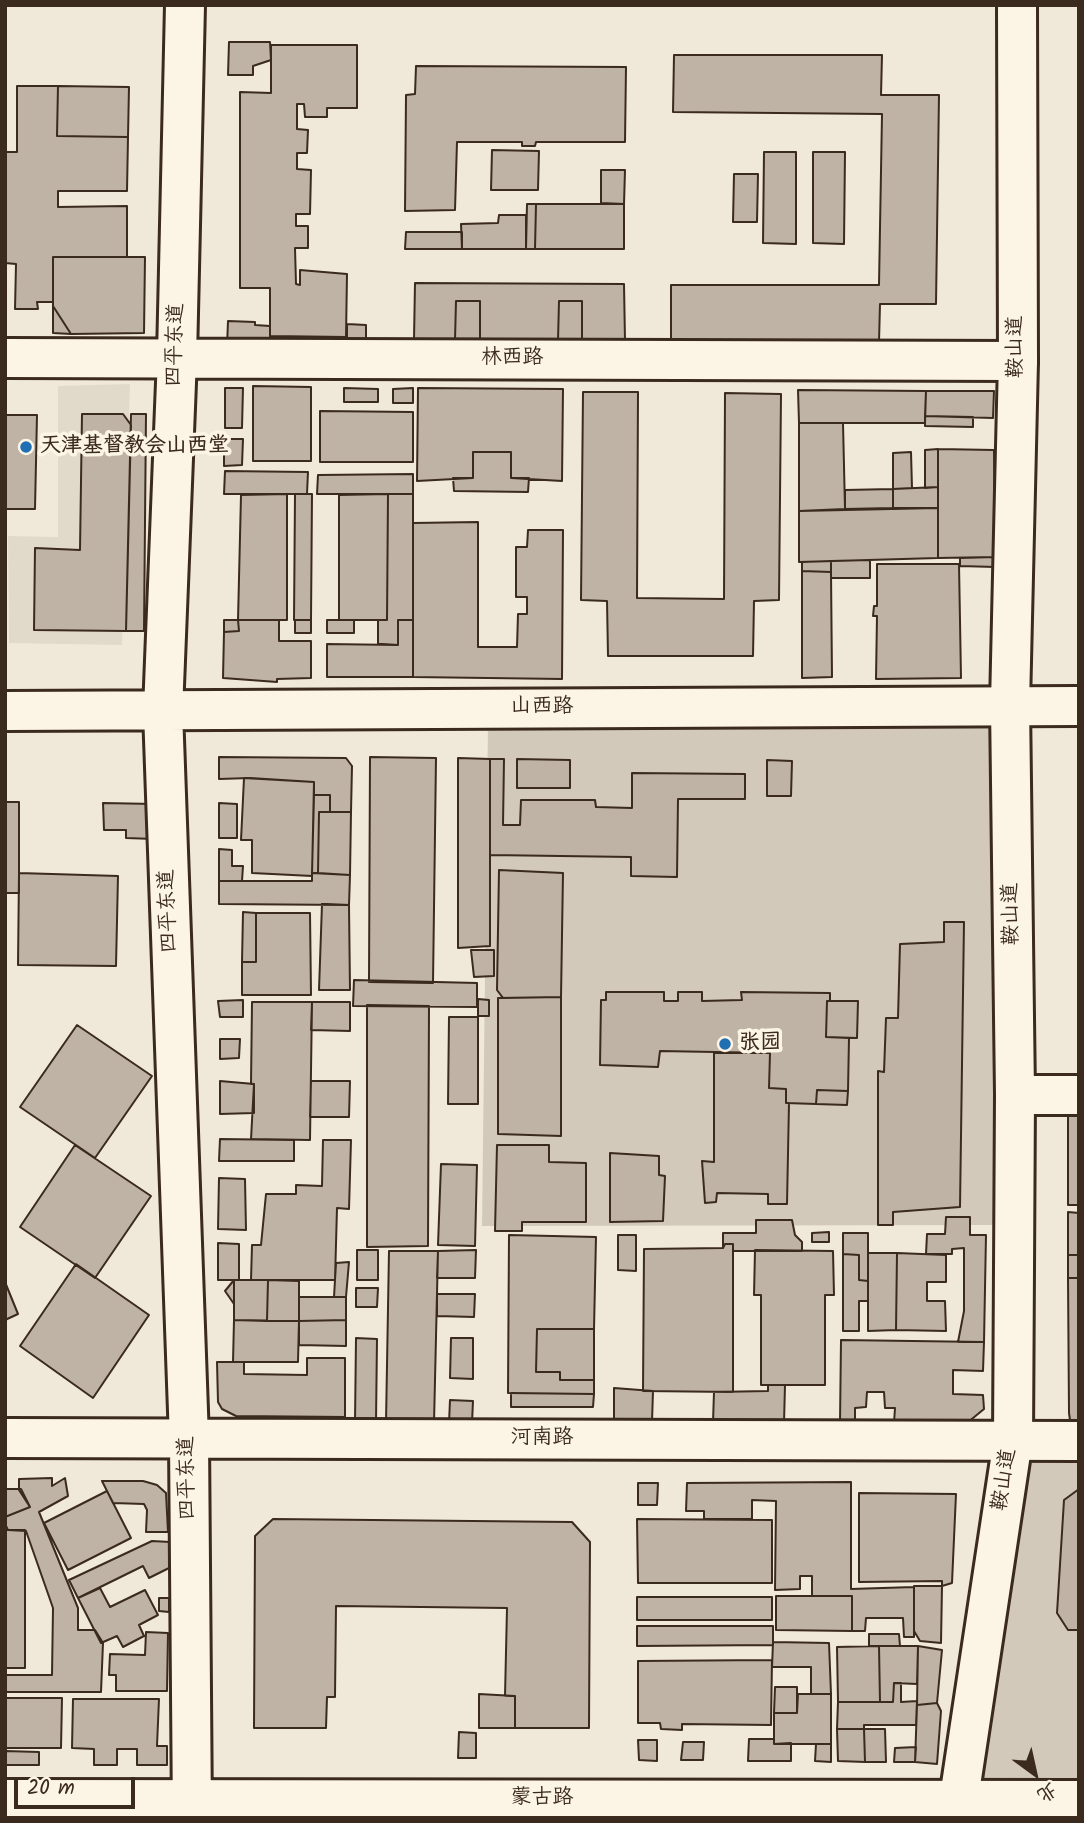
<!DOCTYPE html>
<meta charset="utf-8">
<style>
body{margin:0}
#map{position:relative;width:1084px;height:1823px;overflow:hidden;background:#f0e9d9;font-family:Kalam,"LXGW WenKai TC",sans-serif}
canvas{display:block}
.frame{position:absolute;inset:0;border:7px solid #3b2a1e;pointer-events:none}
.north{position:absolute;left:1000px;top:1739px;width:70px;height:70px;-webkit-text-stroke:5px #fcf5e5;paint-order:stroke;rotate:147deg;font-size:19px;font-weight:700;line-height:28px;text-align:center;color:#3b2a1e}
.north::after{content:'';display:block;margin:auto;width:24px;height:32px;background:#3b2a1e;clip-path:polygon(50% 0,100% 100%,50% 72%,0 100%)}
.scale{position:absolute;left:14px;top:1777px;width:121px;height:32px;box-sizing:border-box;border:4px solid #3b2a1e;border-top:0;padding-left:9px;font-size:21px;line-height:24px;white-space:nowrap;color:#3b2a1e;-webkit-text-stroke:5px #fcf5e5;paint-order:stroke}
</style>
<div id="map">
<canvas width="1084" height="1823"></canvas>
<div class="frame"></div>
<div class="north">北</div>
<div class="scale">20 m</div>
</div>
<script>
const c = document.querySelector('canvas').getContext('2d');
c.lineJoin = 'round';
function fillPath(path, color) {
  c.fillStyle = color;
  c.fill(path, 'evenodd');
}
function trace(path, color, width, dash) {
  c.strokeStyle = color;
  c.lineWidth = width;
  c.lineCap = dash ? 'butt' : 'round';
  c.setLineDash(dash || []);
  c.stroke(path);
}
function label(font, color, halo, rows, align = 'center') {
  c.font = font + ' Kalam,"LXGW WenKai TC",sans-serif';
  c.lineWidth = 7;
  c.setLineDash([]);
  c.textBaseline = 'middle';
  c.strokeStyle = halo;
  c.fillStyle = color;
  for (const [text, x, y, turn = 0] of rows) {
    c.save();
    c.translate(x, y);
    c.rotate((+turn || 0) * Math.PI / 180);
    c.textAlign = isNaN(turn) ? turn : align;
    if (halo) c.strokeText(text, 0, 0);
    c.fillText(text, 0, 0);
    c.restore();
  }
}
fillPath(new Path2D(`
 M130,384L122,645L9,643L8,536L58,537V386Z`), '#e1d9c9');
fillPath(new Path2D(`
 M997,719L995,1225L482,1226L488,722Z
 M1007,1456L1079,1458V1778L970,1779Z`), '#d2c9ba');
const building = new Path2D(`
 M229,42H270L271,60L253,66V75H228Z
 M271,45H357V108H327V117H305L304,104H297V129L308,130L307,153H297V169L311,170L310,214H296V226H308V248H295L296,284L300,285V270L347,274L346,337L270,336V288H240V92L271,93Z
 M674,55H882L881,95H939L936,304H880L879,342L671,341V285H879L882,114L673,112Z
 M416,66L626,67L625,142H536L535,146H522V142H457L455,210L405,211L406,95L415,94Z
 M17,86H58L57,136L128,137L127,191H58V207L127,206V257H53V302H37L38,309H15L16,264L5,263V152H17Z
 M58,86L129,87L128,137L57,136Z
 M492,150L539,151L538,190H491Z
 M764,152H796V244L763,243Z
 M813,152H845L844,244L813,243Z
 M601,170H625L624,204L601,203Z
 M734,174H758L757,222H733Z
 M527,204H536L535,249H526Z
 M536,204H624V249H535Z
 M499,215H526V249H462L461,224L498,223Z
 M406,232H462V249H405Z
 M53,257H145L144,333L71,334L53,306Z
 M415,283L624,284L625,341H582V301H559L558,341L480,340V301H456L455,340L414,339Z
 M456,301H480V340H455Z
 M559,301H582V341H558Z
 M53,306L71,334L53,333Z
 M228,321L255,322V325L270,326V346L227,347Z
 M347,324L366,325V344H347Z
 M253,386L311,387V461H253Z
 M225,388H243L242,428H225Z
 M344,388L378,389V402H344Z
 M413,388V403H393V389Z
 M418,388L563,389L562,481L511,478V452H473V478L417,481Z
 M798,390L926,391L925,423H799Z
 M926,391H994L993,418L925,416Z
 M583,392H638L637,598L724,599L725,393L781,394L779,600L754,601L753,656H608L607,601L581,600Z
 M320,411L413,412V462H320Z
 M82,414H123L131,425L126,631L34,630L35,548L80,550Z
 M131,414H146L144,631H126Z
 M5,415H37L35,509H5Z
 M925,416L973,417V427L925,426Z
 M799,423H843L845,509L799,511Z
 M224,439H243L242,465L224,466Z
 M938,449V487L925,488V450Z
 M938,449L994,450L995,557L938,558Z
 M473,452H511V478H529L528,492L454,491L453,478H473Z
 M911,452L912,488L893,489V453Z
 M225,471L308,472L307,494H224Z
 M413,474V494H317L318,475Z
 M938,487V508H893V489Z
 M893,489V508L845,509V490Z
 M287,494V620H238L241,495Z
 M295,494H312L311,620H294Z
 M388,494H413V620H398V645L378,644V620H387Z
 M388,494L387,620H339V495Z
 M938,508V558L799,562V511Z
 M478,522V647H517L518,614H527V597H516V547H527L528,530H563L562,679L413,677V523Z
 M995,557V567L960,566V558Z
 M870,560V578H831V561Z
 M831,561V572L802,571V562Z
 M877,564H959L961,678L876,679L877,616H873L874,606H877Z
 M802,571L831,572L832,677L802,678Z
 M224,620H238L239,631L224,632Z
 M238,620H279V641H311V678L277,679V682L223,678L224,632L239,631Z
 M295,620H311V633H295Z
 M327,620H354V633H327Z
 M398,620H413V677H327V644L398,645Z
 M219,757L346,758L352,766L351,812H330V795H314V782L250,778L219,779Z
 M370,757L436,758L433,983L369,982Z
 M458,758L490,759V946L458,948Z
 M490,759H504L503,825H520L521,800H595L596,807L632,808V773L745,774V799H678L677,877L631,876V857L490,855Z
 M517,759L570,760V788H517Z
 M767,760L792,761L791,796H767Z
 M244,778L314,782L312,876L252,873V840H241Z
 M314,795H330V812H319L318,873H312Z
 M5,802H19V893H5Z
 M103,803L155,804L154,839L126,838V830H104Z
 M219,803L237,804V838H219Z
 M319,812H351L350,875L318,873Z
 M219,849L232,850V866H243L242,881H219Z
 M499,870L563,873L561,997L503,998L497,990Z
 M19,873L118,876L116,966L18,965Z
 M312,873L350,875L349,905L219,904V881H312Z
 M322,904L349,905L350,990H319Z
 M243,912L256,913V962H242Z
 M256,913H310L311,995H242V962H256Z
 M944,922H964L960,1207L893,1212V1225H878V1071L884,1072L886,1018H898L900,944L944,942Z
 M471,950H494V976L474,977Z
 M354,980L477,983V1007L353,1006Z
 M606,992H664V1001H678V992H702V1001L742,1000L741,992L830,993V1001H827L826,1037L849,1038L848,1091L817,1090L816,1104L786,1103V1089L769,1088L770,1053L660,1051L658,1067L600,1065L601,1000H606Z
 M561,997V1136L498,1134V998Z
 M478,999L489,1000V1016H478Z
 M243,1000V1017H220L218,1001Z
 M827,1001H858L857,1038L826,1037Z
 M252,1002H312L310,1140L251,1139L254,1084H251Z
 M312,1002H350V1031L311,1030Z
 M367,1005L429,1006L428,1246L367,1247Z
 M449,1017H478V1104H448Z
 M77,1025L152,1076L95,1158L20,1107Z
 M220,1039H240L239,1058L220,1059Z
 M714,1052L770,1053L769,1088L786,1089V1103H789L787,1204H768V1194L717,1193L716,1202L705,1203L702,1161L714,1162Z
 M220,1081L254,1084V1113L220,1114Z
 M311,1081H350L349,1117H310Z
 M817,1090L848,1091L847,1105L816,1104Z
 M1068,1107H1079V1205H1068Z
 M220,1139L294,1140V1161H219Z
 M323,1140H351L349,1209L337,1208L335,1280H251L252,1245H261L266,1194H296V1185L322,1186Z
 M75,1145L151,1196L95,1278L20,1227Z
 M497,1145H549V1162L586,1163V1222H522V1231H495Z
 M610,1153L659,1156V1175L665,1176L663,1221L610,1222Z
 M441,1164L477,1165L475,1246L438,1245Z
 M219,1178L245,1179L246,1230L218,1229Z
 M1068,1212L1079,1213V1255H1068Z
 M946,1217H970V1235H986L984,1342H958L964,1311V1248L952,1249V1254H926L927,1234H945Z
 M756,1220H792L795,1235L802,1242V1251H733V1244H725L723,1248V1233H756Z
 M829,1232V1242H812V1233Z
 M843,1233H868V1281L859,1280V1255L843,1254Z
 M509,1235L596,1237L594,1329H537L536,1372H560V1380H594V1394L508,1393Z
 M618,1235H636V1271L618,1270Z
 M218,1243L239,1244V1280H218Z
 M725,1244H733V1392L643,1391L644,1249L723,1248Z
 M357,1250H378V1280H357Z
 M476,1250L475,1278H437L438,1251Z
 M755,1250L833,1251L834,1295H825V1385H761V1295H754Z
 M389,1251H438L434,1423L386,1422Z
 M868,1253H897L896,1330L868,1331Z
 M897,1253L946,1255V1282H927V1301H945L946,1331L896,1330Z
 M843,1254L859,1255V1280L868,1281V1301H859V1331H843Z
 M1068,1255H1079V1278H1068Z
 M349,1262L346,1297H334L336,1263Z
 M76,1264L149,1315L93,1398L20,1346Z
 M1068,1278H1079V1424L1070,1420L1069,1413Z
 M234,1280H268L267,1321L234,1320Z
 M234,1280V1304L225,1291Z
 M268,1280L299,1281V1321H267Z
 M5,1282L18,1314L5,1320Z
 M356,1288H378L377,1307H356Z
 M437,1294H475L474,1317L437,1316Z
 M299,1297H346V1320L299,1321Z
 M234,1320L299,1321L298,1362H233Z
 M346,1320V1346L299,1345V1321Z
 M537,1329H594V1380H560V1372H536Z
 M356,1338L377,1339L376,1422H355Z
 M451,1338H473V1379L450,1378Z
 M841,1340L984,1342L983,1371L953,1370V1394L983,1395L984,1409L967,1423H894L895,1408H885L884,1392H867L866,1407L855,1408V1423H840Z
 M307,1358H345V1417L236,1416L222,1409L218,1402L217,1362H244V1374L307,1375Z
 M768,1385H785L784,1423L713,1422L714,1392L768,1391Z
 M614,1388L653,1391L652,1422H614Z
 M511,1393L594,1394L593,1407H511Z
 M450,1400L473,1401L472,1423H449Z
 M52,1478V1486L65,1478L68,1496L39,1512L78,1608V1630H95L103,1643L101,1692H5V1675H52L53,1608L26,1531L8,1530L5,1524V1517L30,1507L19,1490V1479Z
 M102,1481H143L157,1485L166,1493L168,1532H146L147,1510L144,1504L113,1503Z
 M851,1482V1589L914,1587V1637H904L903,1618H866L865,1631H852V1596H812V1576H800V1589L775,1590L776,1501L752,1500V1519H704V1511H686L687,1483Z
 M638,1483H658L657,1505H638Z
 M5,1489H21L30,1507L5,1517Z
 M1079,1489V1630H1068L1057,1613L1064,1500Z
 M107,1491L131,1538L68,1570L44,1523Z
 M859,1493L956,1494L952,1583L942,1586V1581L859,1582Z
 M273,1519L572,1522L590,1542L589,1728H515V1696H505L507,1608L336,1606L335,1697H327L326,1728H254L255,1536Z
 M637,1519L772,1520V1583H638Z
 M5,1530H25V1668H5Z
 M152,1541L170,1542L169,1568L149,1578L143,1566L78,1598L69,1580Z
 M914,1586H942L941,1643L920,1641L914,1631Z
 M100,1588L110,1607L145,1590L158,1615L139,1625L144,1636L123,1647L117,1636L101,1643L78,1598Z
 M776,1596H852V1631L776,1630Z
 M637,1597H772V1620H637Z
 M159,1598H169V1612L159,1611Z
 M637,1626H773V1645L637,1646Z
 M146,1632L168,1633L167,1691H116V1675H109L110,1654L145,1655Z
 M869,1634H899L900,1646H869Z
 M773,1642L829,1643L831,1694H811V1667H772Z
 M879,1646L880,1702H838L837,1647Z
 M879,1646H918L917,1684L894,1683L893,1702H880Z
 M918,1646L942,1650L937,1703L917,1705Z
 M772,1660L771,1725L682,1724V1730L661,1729L660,1723H638V1661Z
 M894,1683H901V1702L917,1701L916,1725H864V1729H837L838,1702H893Z
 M775,1687H797V1713H774Z
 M479,1694L515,1696V1728H479Z
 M798,1694H831V1744H774V1713H797Z
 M5,1698H62L61,1748H5Z
 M73,1699H159L157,1746H167V1765H137V1749H117V1765H94V1749L72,1748Z
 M937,1703L941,1711L937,1764L915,1762L917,1705Z
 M837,1729H864L865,1762L838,1761Z
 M864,1729H885L886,1762H865Z
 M459,1732L476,1733V1758H458Z
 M749,1739H774V1744L791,1743V1761H748Z
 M638,1740H657V1761L639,1760Z
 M683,1742H704L703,1760H681Z
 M816,1744H831V1762L815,1761Z
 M916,1747L915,1762H894L895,1748Z
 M5,1751L39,1752V1765H5Z`);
fillPath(building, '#beb3a4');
trace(building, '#3b2a1e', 2);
const minor = new Path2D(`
 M185,5L177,357L163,711L189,1439L192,1818
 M5,358L1018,361
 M5,711L1079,706
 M1015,1095H1079
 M5,1438L1079,1441
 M5,1799L1079,1800`);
const major = new Path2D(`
 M956,1818L1013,1440L1015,1095L1010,704L1018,361L1017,5`);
trace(minor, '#3b2a1e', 44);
trace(major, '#3b2a1e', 44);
trace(minor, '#fcf5e5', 38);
trace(major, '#fcf5e5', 38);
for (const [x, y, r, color] of [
 [26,447,7,"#1f6fb2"],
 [725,1044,7,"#1f6fb2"]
]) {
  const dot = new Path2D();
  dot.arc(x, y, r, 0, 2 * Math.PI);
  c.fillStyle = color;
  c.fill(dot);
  trace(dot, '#fcf5e5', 2.5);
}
label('21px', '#3b2a1e', '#fcf5e5', [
 ["四平东道",177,345,-88],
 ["鞍山道",1017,347,-90],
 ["林西路",512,359],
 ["山西路",542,708],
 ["四平东道",170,911,-92],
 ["鞍山道",1013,914,-91],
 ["河南路",542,1439],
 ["四平东道",189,1478,-91],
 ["鞍山道",1006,1480,-81],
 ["蒙古路",542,1799]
]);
label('bold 21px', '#3b2a1e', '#fcf5e5', [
 ["天津基督教会山西堂",40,447],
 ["张园",739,1044]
], 'left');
</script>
